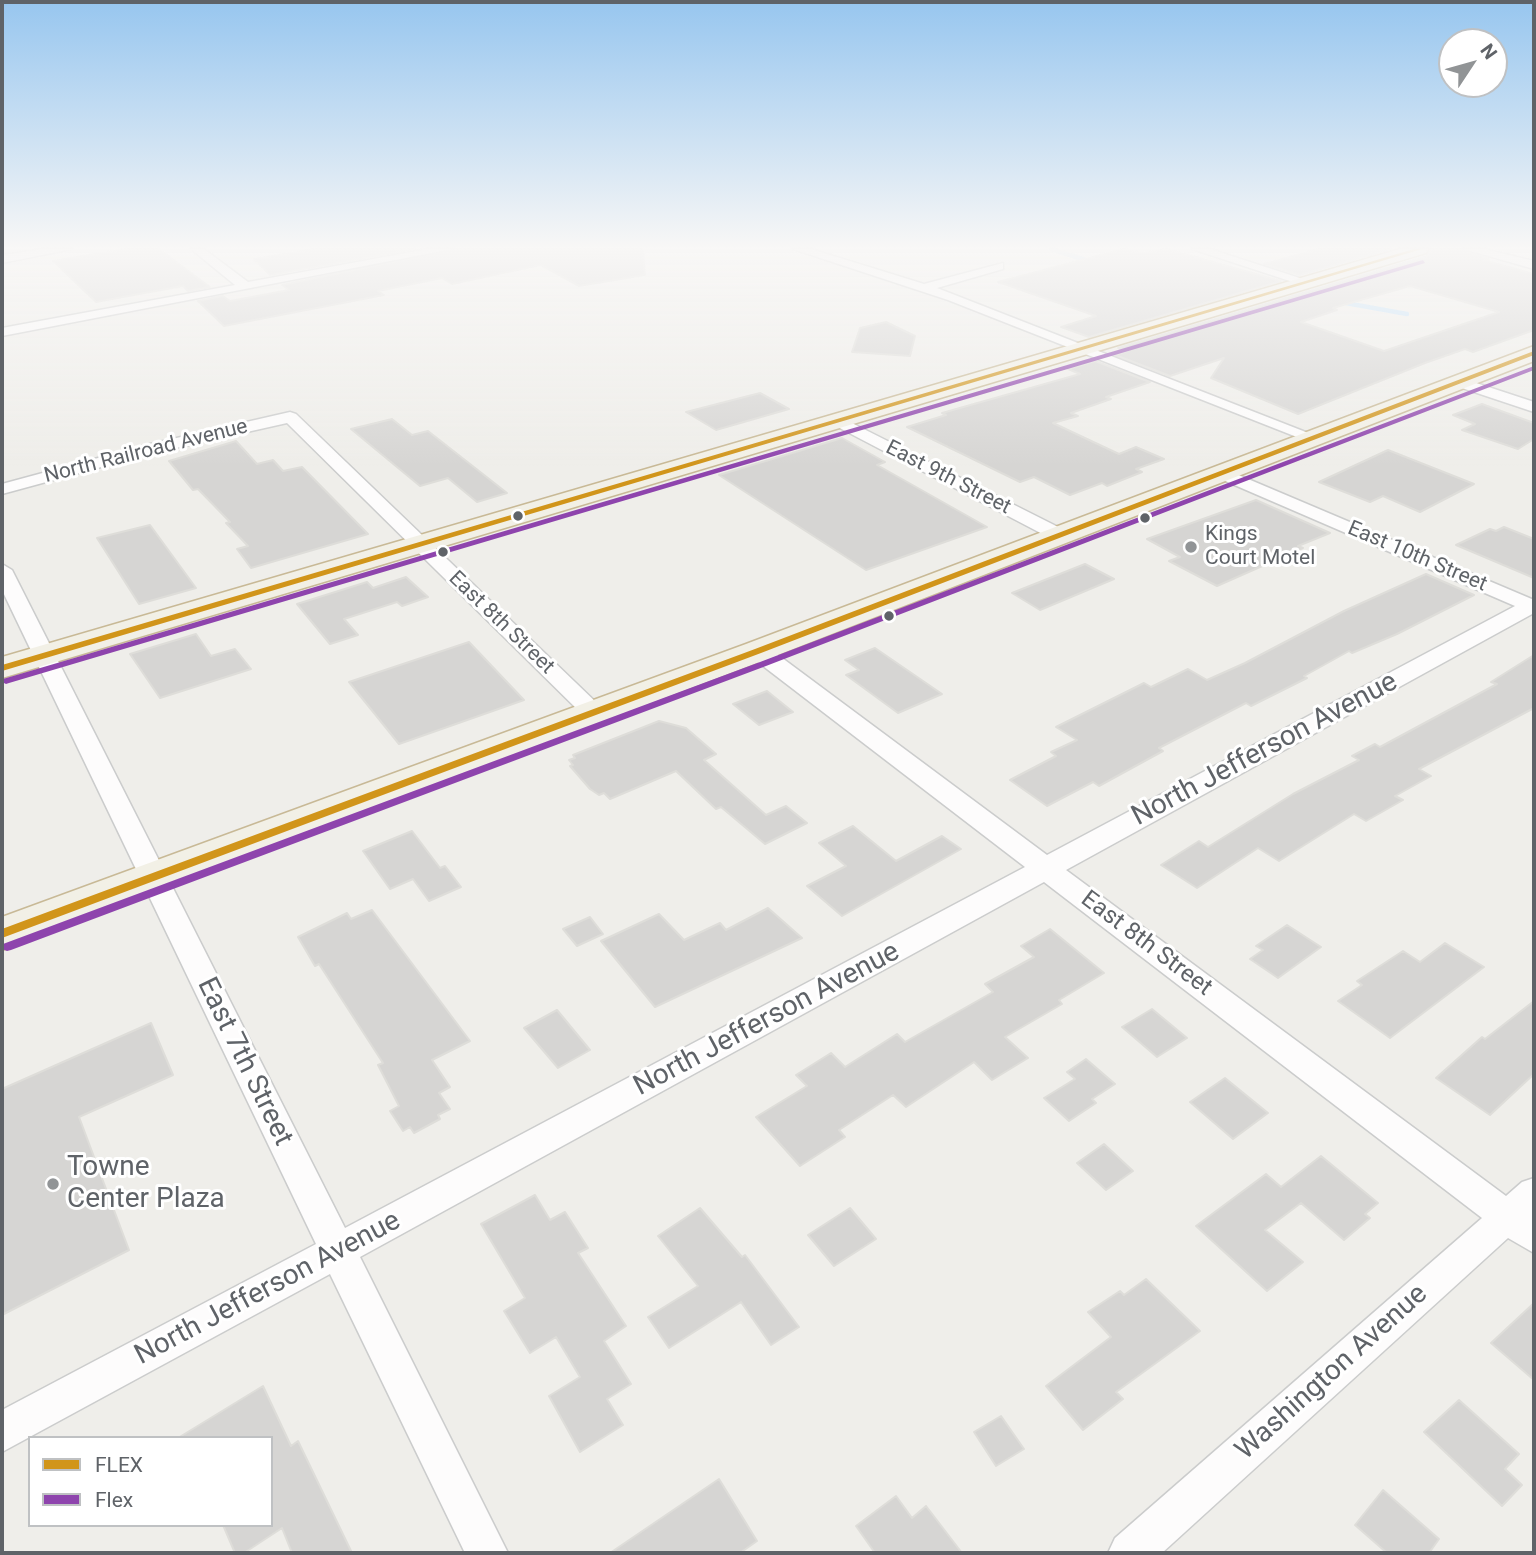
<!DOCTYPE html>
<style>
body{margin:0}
#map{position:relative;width:1536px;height:1555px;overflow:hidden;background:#efeeea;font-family:Roboto,sans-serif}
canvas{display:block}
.frame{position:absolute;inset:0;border:4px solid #5f6368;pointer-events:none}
.legend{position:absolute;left:28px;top:1436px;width:245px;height:91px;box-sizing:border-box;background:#fff;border:2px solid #bfc1c3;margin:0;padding:9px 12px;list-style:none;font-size:21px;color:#5f6368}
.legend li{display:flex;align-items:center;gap:14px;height:35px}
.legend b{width:35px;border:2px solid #bfc1c3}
.north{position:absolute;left:1438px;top:28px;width:70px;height:70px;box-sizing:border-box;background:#fff;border:2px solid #bfc1c3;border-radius:50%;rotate:54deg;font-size:19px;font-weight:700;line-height:28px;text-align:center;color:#5f6368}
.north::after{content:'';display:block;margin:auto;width:24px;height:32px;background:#919496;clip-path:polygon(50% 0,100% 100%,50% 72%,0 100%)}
</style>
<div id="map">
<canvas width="1536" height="1555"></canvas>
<div class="frame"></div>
<ul class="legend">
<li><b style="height:9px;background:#d1951a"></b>FLEX</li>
<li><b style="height:9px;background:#8e44ad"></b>Flex</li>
</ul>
<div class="north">N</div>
</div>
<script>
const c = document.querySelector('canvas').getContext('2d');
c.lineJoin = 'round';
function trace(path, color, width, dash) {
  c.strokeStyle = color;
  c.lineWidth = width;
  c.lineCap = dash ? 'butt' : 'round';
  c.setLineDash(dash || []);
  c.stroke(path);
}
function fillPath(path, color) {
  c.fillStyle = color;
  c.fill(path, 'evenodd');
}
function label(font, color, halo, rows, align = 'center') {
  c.font = font + ' Roboto,sans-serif';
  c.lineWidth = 6;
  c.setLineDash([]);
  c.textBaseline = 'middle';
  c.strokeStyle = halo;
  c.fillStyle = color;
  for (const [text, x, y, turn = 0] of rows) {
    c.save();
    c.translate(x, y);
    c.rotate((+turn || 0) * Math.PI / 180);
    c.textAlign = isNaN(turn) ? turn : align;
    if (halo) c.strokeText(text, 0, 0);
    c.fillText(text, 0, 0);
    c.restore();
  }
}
trace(new Path2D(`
 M1051,249L1092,262
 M1340,302L1407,314`), '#bfe0f9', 4.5);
const building = new Path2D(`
 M126,249H159L210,287L188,291L183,286L96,302L53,261Z
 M317,249H415L270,275L254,259Z
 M455,249H643L645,275L579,286L541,265L452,284L442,278L378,291L384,295L224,326L198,301L223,296L230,301L289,290L282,285Z
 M1123,249L1144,253L1167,249L1281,281L1089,337L1061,327L1096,316L998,282Z
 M1319,249H1391L1300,275L1264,264Z
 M1431,249H1461L1489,259L1484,260L1534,274V330L1473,352L1465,349L1425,363L1298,414L1211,378L1224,358L1170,376L1115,355L1127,351L1118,348L1427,256ZM1410,286L1499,312L1384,351L1301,322L1337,310L1333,308Z
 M886,322L915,336L910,356L852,352L860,328Z
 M1095,361L1150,382L1106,397L1111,399L1071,413L1078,416L1053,423L1119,454L1136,447L1164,459L1136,469L1142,472L1107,486L1102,483L1070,495L1034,477L1020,482L907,427L946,415L942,413L1080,374L1068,369Z
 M760,393L789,409L716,430L686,412Z
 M1482,404L1534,423V439L1518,449L1462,430L1475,424L1453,415Z
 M392,419L412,435L428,431L507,493L477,502L448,478L420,486L351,429Z
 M842,438L885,462L877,465L987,527L866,570L719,475Z
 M236,441L257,464L273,460L283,471L302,467L368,534L251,568L237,549L248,546L226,523L230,522L198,489L193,490L169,461Z
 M1388,450L1474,484L1420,512L1383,496L1370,502L1319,482Z
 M1256,500L1330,533L1298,546L1303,548L1217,586L1169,561L1180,557L1147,539Z
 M150,525L196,588L139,604L97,538Z
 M1504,527L1534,539V578L1456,545L1490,529L1496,531Z
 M1085,564L1114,579L1040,610L1012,593Z
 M1426,574L1474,595L1397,634L1352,653L1349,651L1304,676L1307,678L1251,706L1246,703L1159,748L1163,751L1099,786L1093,782L1047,806L1010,780L1056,756L1051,752L1077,740L1056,727L1144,683L1151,687L1188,669L1207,680L1245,663L1344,611Z
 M406,577L428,597L402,606L397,602L344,619L358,635L330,644L297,604L367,582L373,588Z
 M196,634L211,656L235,649L251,669L160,698L130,654Z
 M469,642L524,700L399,744L349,682Z
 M875,648L942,694L898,713L846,675L859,670L845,660Z
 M1534,655V708L1419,769L1431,776L1395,796L1403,800L1366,821L1354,814L1279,861L1258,848L1197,888L1161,865L1199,841L1208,847L1293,794L1359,760L1352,756L1375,744L1380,747L1497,684L1491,682Z
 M767,691L793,712L759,725L733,704Z
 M659,721L686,728L716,754L704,760L766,815L786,806L807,823L765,844L721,807L716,809L676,771L610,799L604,793L599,795L590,789L570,766L573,765L569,760L575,758L573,755Z
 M853,826L896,861L942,836L961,849L842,916L807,886L846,866L819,843Z
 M412,831L440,868L445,866L461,887L429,901L413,879L390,889L363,851Z
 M768,908L802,938L655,1007L601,941L659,914L684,940L720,923L726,930Z
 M372,910L470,1041L432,1060L450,1087L439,1093L450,1109L438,1115L440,1119L414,1133L410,1127L403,1131L390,1111L399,1106L378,1065L383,1063L319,964L315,966L298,937L347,913L351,919Z
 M590,917L603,934L577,946L563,929Z
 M1287,925L1321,947L1278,978L1250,959L1263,950L1256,946Z
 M1050,929L1104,973L1059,1000L1062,1004L1005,1037L1028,1058L992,1080L974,1062L906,1107L893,1095L839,1130L845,1137L800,1166L756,1117L807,1086L796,1075L831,1053L845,1067L897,1034L905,1042L993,992L985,984L1034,957L1021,946Z
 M1445,943L1484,967L1390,1038L1338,1001L1362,985L1357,981L1403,951L1420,962Z
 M1534,1001V1074L1490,1115L1436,1078L1482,1037L1485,1039Z
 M1152,1009L1187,1038L1157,1057L1122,1027Z
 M557,1010L590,1050L558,1068L524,1028Z
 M151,1023L173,1075L79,1117L129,1250L2,1315V1089Z
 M1086,1059L1115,1084L1092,1099L1096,1103L1069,1121L1044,1098L1075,1079L1067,1072Z
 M1225,1078L1268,1113L1233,1139L1190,1102Z
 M1104,1144L1133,1171L1106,1190L1077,1163Z
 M1321,1156L1378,1203L1365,1214L1370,1218L1344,1240L1301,1203L1265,1230L1303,1262L1267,1291L1196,1226L1266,1174L1281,1187Z
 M535,1195L550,1220L565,1212L588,1248L578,1253L626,1326L604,1341L631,1384L607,1399L623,1425L580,1452L549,1396L580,1377L556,1337L530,1353L504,1311L525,1298L481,1224Z
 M700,1208L742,1257L745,1255L799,1327L771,1345L741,1302L669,1348L648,1317L698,1286L658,1236Z
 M850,1208L876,1239L834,1266L808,1235Z
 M1146,1279L1200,1331L1116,1392L1123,1399L1083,1430L1046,1386L1111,1337L1088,1312L1120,1291L1124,1295Z
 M1534,1303V1380L1491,1343Z
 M263,1386L291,1446L298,1441L352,1553H292L282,1528L244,1553H235L223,1525H271V1438H178Z
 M1459,1400L1519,1454L1505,1469L1522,1485L1502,1506L1424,1432Z
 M1001,1416L1024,1449L996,1466L974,1432Z
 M719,1479L757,1541L740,1553H610Z
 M1383,1490L1439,1539L1429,1553H1387L1355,1525Z
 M896,1496L912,1518L926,1506L962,1553H875L856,1526Z`);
fillPath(building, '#d6d5d3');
trace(building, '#deddd9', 2);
const minor = new Path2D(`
 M44,249H72L2,263V255Z
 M191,249H204L248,282L428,249H452L2,336V328L235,285Z
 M793,249H811L924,284L1003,263V269L937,288L1321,438L1319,441H1307L948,300Z
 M1192,249H1210L1312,282L1302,285Z
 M1464,249H1484L1534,261V269Z
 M1458,377L1534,402V412L1453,385L1450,382Z
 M290,412L296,414L601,707L604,712L601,717H585L287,423L149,454L2,494V484L146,445Z
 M838,416L1066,531L1068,535L1059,541L1052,539L832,424V418Z
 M1222,468L1534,600V613L1066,870L1506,1196L1522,1182L1534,1178V1253L1508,1238L1162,1553H1108L1115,1538L1482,1218L1044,882L360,1257L508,1553H465L330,1274L2,1452V1410L316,1244L2,590V564L12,570L345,1228L1025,867L750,656L747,651L750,646H766L1047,855L1515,606L1216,477L1213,473L1216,469Z`);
const trunk = new Path2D(`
 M1400,249H1428L1426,253L2,678V657Z
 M1534,346V361L770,658L2,950V917L746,644Z`);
trace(minor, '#cbcccc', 3);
trace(trunk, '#c8b996', 3);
fillPath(minor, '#fdfcfc');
fillPath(trunk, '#f2f0e6');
fillPath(new Path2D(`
 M1414,249H1422L2,671V665Z
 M1534,351V355L761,653L2,938V929L755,649Z`), '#d1951a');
fillPath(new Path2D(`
 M1423,260L1425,263L9,683L6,684L2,682L3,679Z
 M1534,366V370L766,666L11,950L7,951L2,949L3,944L760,662Z`), '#8e44ad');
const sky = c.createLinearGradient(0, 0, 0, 466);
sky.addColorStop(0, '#97c6ef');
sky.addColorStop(0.53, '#f8f7f6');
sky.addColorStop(1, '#f8f7f600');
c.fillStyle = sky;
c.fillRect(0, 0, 1536, 466);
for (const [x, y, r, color] of [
 [518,516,6,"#5f6368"],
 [1145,518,6,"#5f6368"],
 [1191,547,7,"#919496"],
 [443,552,6,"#5f6368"],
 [889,616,6,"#5f6368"],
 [53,1184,7,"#919496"]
]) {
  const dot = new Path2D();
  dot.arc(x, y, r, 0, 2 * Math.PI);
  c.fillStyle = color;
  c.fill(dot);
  trace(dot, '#fff', 2.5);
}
label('21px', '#5f6368', '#fff', [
 ["North Railroad Avenue",146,452,-14],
 ["East 9th Street",948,478,27],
 ["East 10th Street",1417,557,23],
 ["East 8th Street",501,623,44]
]);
label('21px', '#5f6368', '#fff', [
 ["Kings",1205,535],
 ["Court Motel",1205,559]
], 'left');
label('24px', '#5f6368', '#fff', [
 ["East 8th Street",1146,944,37]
]);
label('28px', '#5f6368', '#fff', [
 ["North Jefferson Avenue",1265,750,-28],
 ["North Jefferson Avenue",767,1020,-28],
 ["East 7th Street",244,1062,64],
 ["North Jefferson Avenue",268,1289,-28],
 ["Washington Avenue",1332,1373,-42]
]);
label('28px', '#5f6368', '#fff', [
 ["Towne",67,1168],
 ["Center Plaza",67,1200]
], 'left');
</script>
